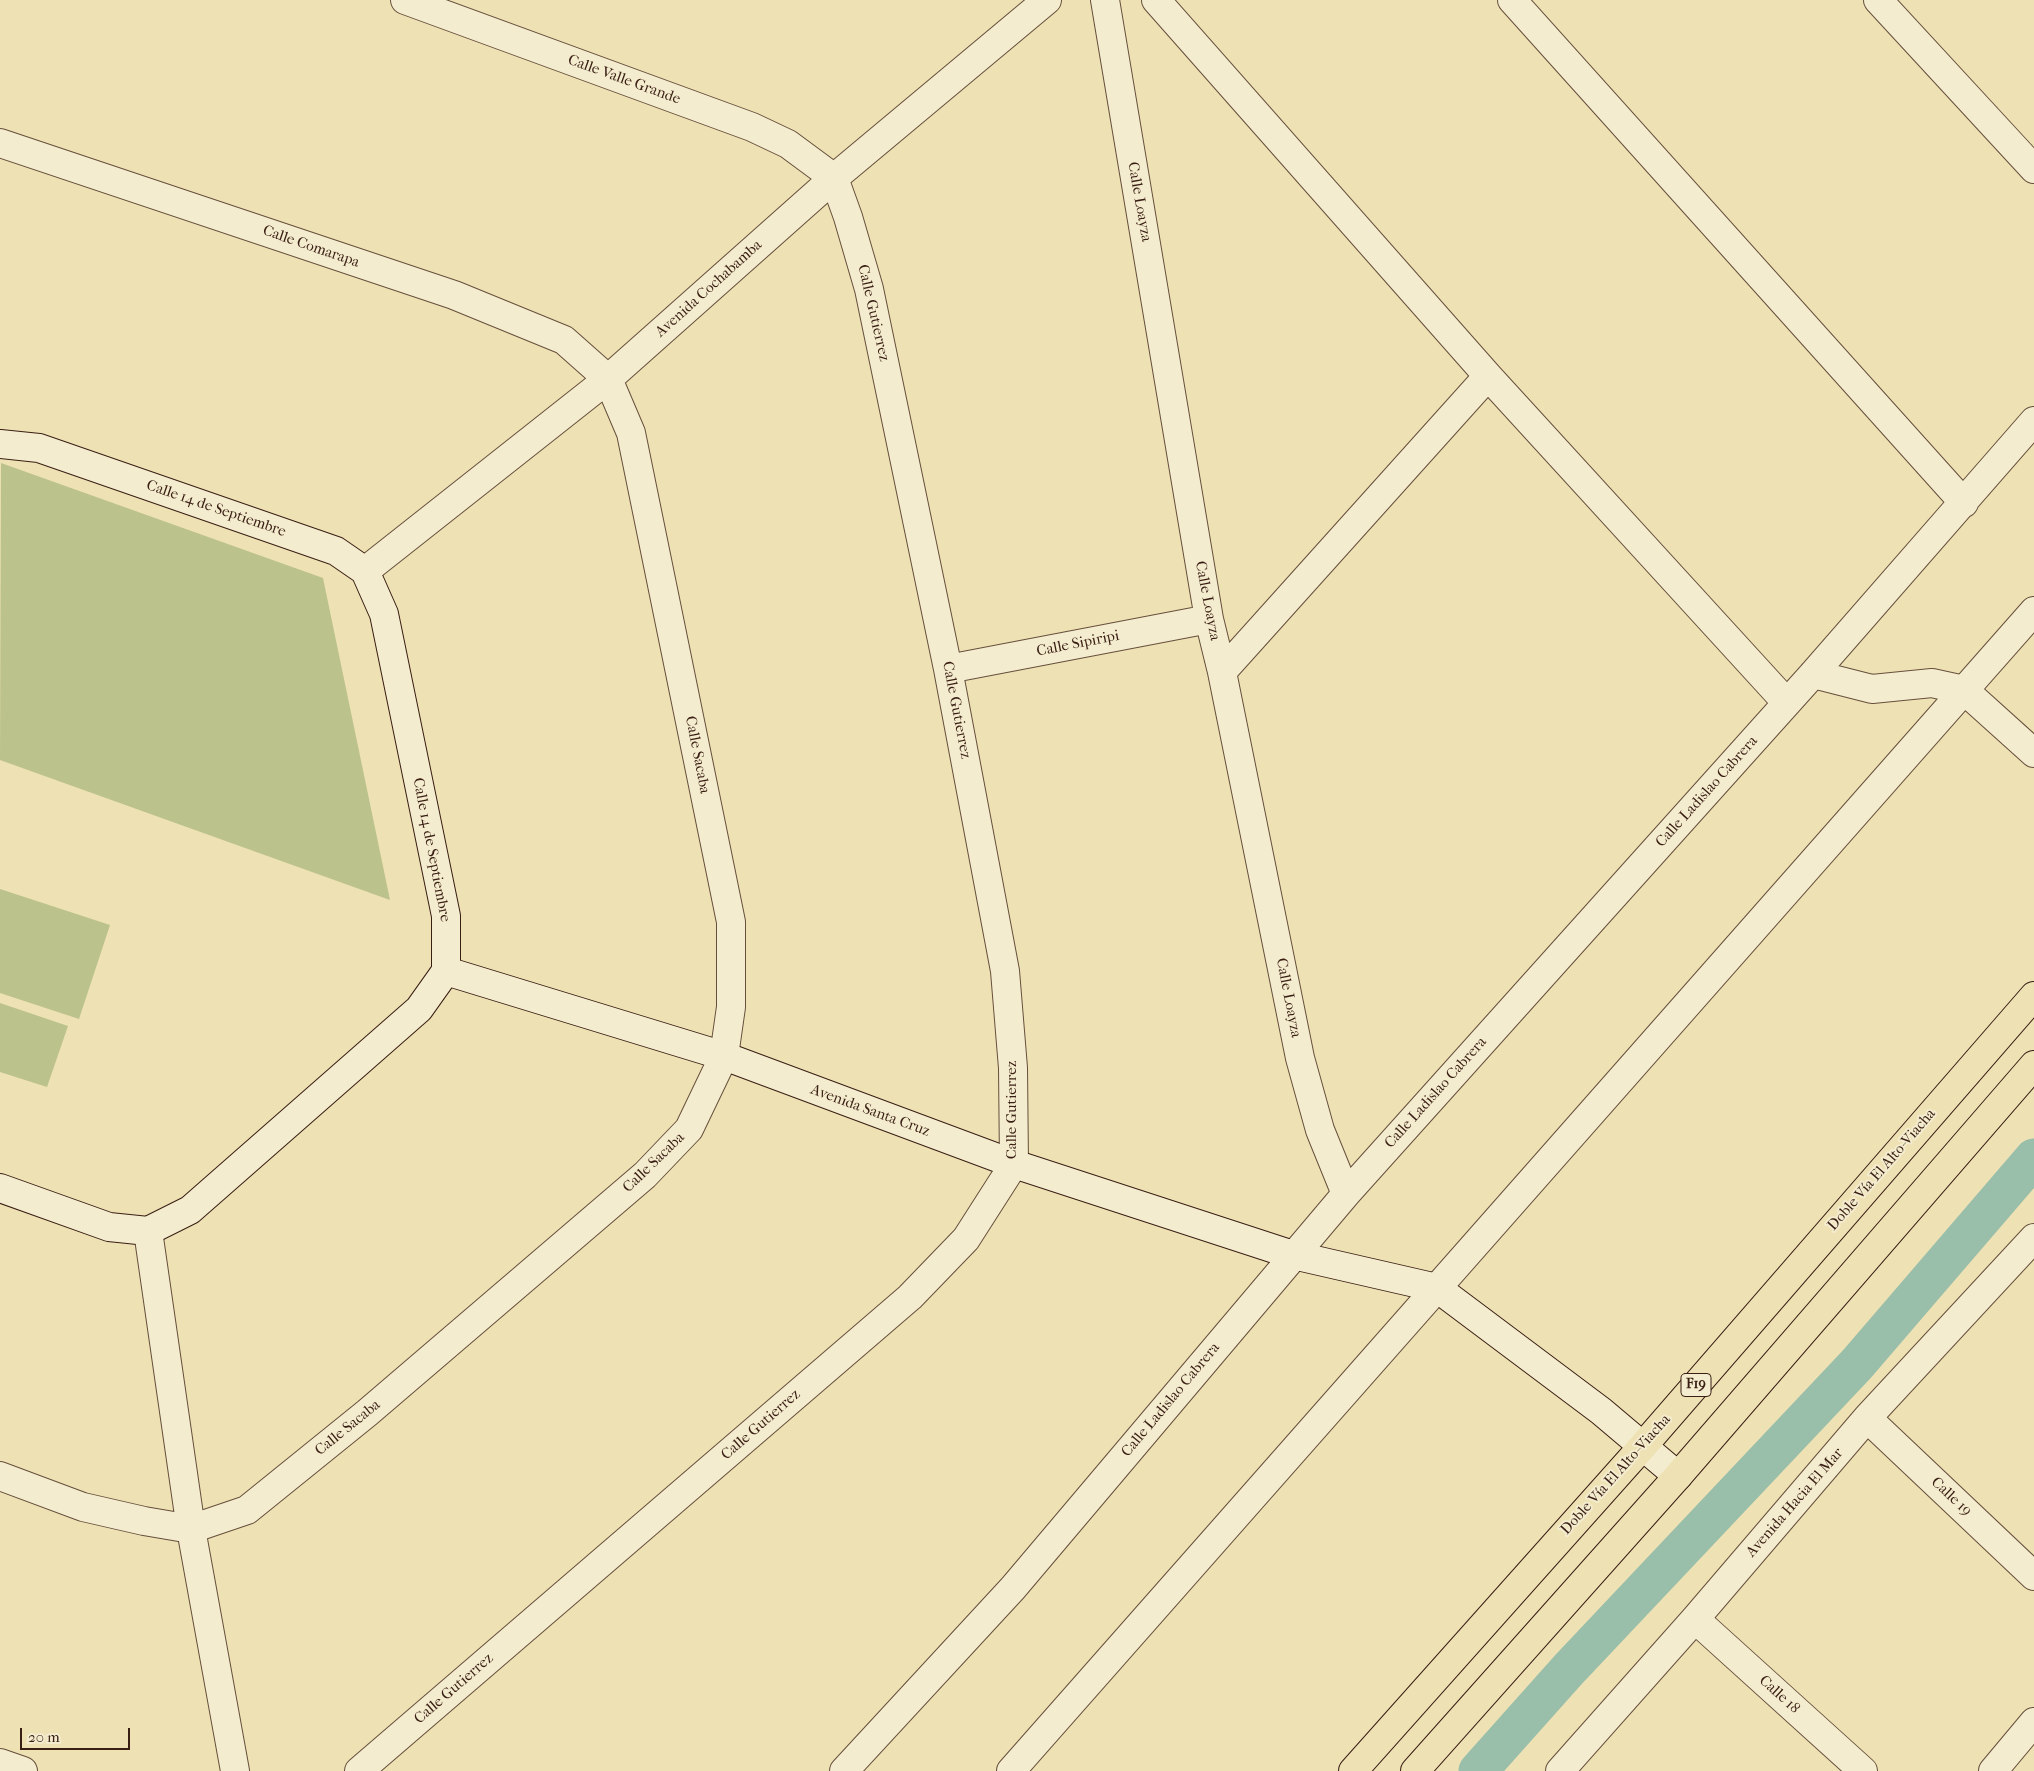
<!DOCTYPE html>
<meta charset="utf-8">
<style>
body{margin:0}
#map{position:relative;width:2034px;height:1771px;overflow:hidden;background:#eee1b4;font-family:"IM FELL French Canon",serif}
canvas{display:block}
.scale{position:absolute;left:20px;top:1728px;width:110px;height:22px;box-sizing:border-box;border:2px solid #391e14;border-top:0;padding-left:6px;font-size:15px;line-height:18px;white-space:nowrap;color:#391e14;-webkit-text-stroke:4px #f4ecce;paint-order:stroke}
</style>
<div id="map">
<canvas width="2034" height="1771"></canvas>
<div class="scale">20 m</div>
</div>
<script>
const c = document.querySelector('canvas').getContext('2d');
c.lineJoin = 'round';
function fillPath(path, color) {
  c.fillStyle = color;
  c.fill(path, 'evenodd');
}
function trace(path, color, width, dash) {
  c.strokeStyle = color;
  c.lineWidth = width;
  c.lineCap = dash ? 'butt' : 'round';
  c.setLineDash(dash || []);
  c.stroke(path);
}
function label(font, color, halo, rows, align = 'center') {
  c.font = font + ' "IM FELL French Canon",serif';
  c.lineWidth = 4;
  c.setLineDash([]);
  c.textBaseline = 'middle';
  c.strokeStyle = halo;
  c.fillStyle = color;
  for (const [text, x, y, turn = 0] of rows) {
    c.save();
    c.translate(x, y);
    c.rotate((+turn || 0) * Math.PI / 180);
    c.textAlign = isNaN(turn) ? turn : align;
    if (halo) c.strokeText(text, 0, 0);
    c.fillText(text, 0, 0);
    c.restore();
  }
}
fillPath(new Path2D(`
 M1,463L323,578L390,900L0,760Z
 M0,889L110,925L79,1019L0,993Z
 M0,1003L68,1026L47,1087L0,1072Z`), '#bcc28b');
trace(new Path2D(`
 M1478,1771L1569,1669L1857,1364L2034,1158`), '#99beaa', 39);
const street = new Path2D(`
 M1105,0L1209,619L1222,672L1300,1058L1320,1130L1346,1194
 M1156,0L1488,376L1787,703
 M1512,0L1964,503
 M1878,0L2034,169
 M0,143L454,295L564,340L608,379L631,433L731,922V1007L724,1056L689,1129L645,1175L367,1413L247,1510L191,1529L144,1521L83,1507L0,1476
 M365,571L608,379L834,178L1047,0
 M948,669L1209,619
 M1222,672L1488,376
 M1813,674L1872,689L1932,683L1964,690L2034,753
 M148,1231L191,1529L235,1771
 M1867,1418L2034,1576
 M1695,1619L1863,1771
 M0,1763L23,1771
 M359,1771L910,1297L966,1239L1014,1164L1013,1068L1005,971L948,669L869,289L848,217L834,178L788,144L752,127L405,0
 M844,1771L1013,1588L1346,1194L1813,674L2034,421
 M1011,1771L2034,611
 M1560,1771L1695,1619L1867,1418L2034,1238
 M1993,1771L2034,1722`);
const secondary = new Path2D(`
 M0,444L39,448L336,551L365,571L384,614L446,916V971L419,1009L190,1210L148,1231L109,1227L0,1188
 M446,971L724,1056L1014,1164L1293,1255L1437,1288L1601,1411L1678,1476`);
const highway = new Path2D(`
 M1353,1771L1643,1446L2034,996
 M1415,1771L1678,1476L2034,1065`);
trace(street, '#664f3c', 30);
trace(secondary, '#391e14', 30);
trace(highway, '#391e14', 30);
trace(street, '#f4ecce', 28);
trace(secondary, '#f4ecce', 28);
trace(highway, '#eee1b4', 28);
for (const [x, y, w] of [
 [1696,1385,30]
]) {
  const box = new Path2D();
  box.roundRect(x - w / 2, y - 11.5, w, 23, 4);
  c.fillStyle = '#f4ecce';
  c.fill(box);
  trace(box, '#391e14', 1);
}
label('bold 14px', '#391e14', null, [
 ["F19",1696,1385]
]);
label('15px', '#391e14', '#f4ecce', [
 ["Calle Valle Grande",624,80,20],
 ["Calle Loayza",1139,202,80],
 ["Calle Comarapa",311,247,19],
 ["Avenida Cochabamba",709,289,-42],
 ["Calle Gutierrez",873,313,77],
 ["Calle 14 de Septiembre",216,509,19],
 ["Calle Loayza",1207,601,79],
 ["Calle Sipiripi",1078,644,-11],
 ["Calle Gutierrez",956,710,79],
 ["Calle Sacaba",697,755,79],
 ["Calle Ladislao Cabrera",1707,792,-48],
 ["Calle 14 de Septiembre",431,850,79],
 ["Calle Loayza",1288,998,79],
 ["Calle Ladislao Cabrera",1436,1093,-48],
 ["Calle Gutierrez",1012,1110,-90],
 ["Avenida Santa Cruz",870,1111,20],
 ["Calle Sacaba",654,1163,-44],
 ["Doble Vía El Alto-Viacha",1882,1170,-49],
 ["Calle Ladislao Cabrera",1171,1400,-50],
 ["Calle Gutierrez",761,1425,-41],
 ["Calle Sacaba",348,1428,-39],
 ["Doble Vía El Alto-Viacha",1616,1475,-48],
 ["Calle 19",1951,1497,43],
 ["Avenida Hacia El Mar",1795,1503,-49],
 ["Calle Gutierrez",454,1689,-41],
 ["Calle 18",1779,1695,42]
]);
</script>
